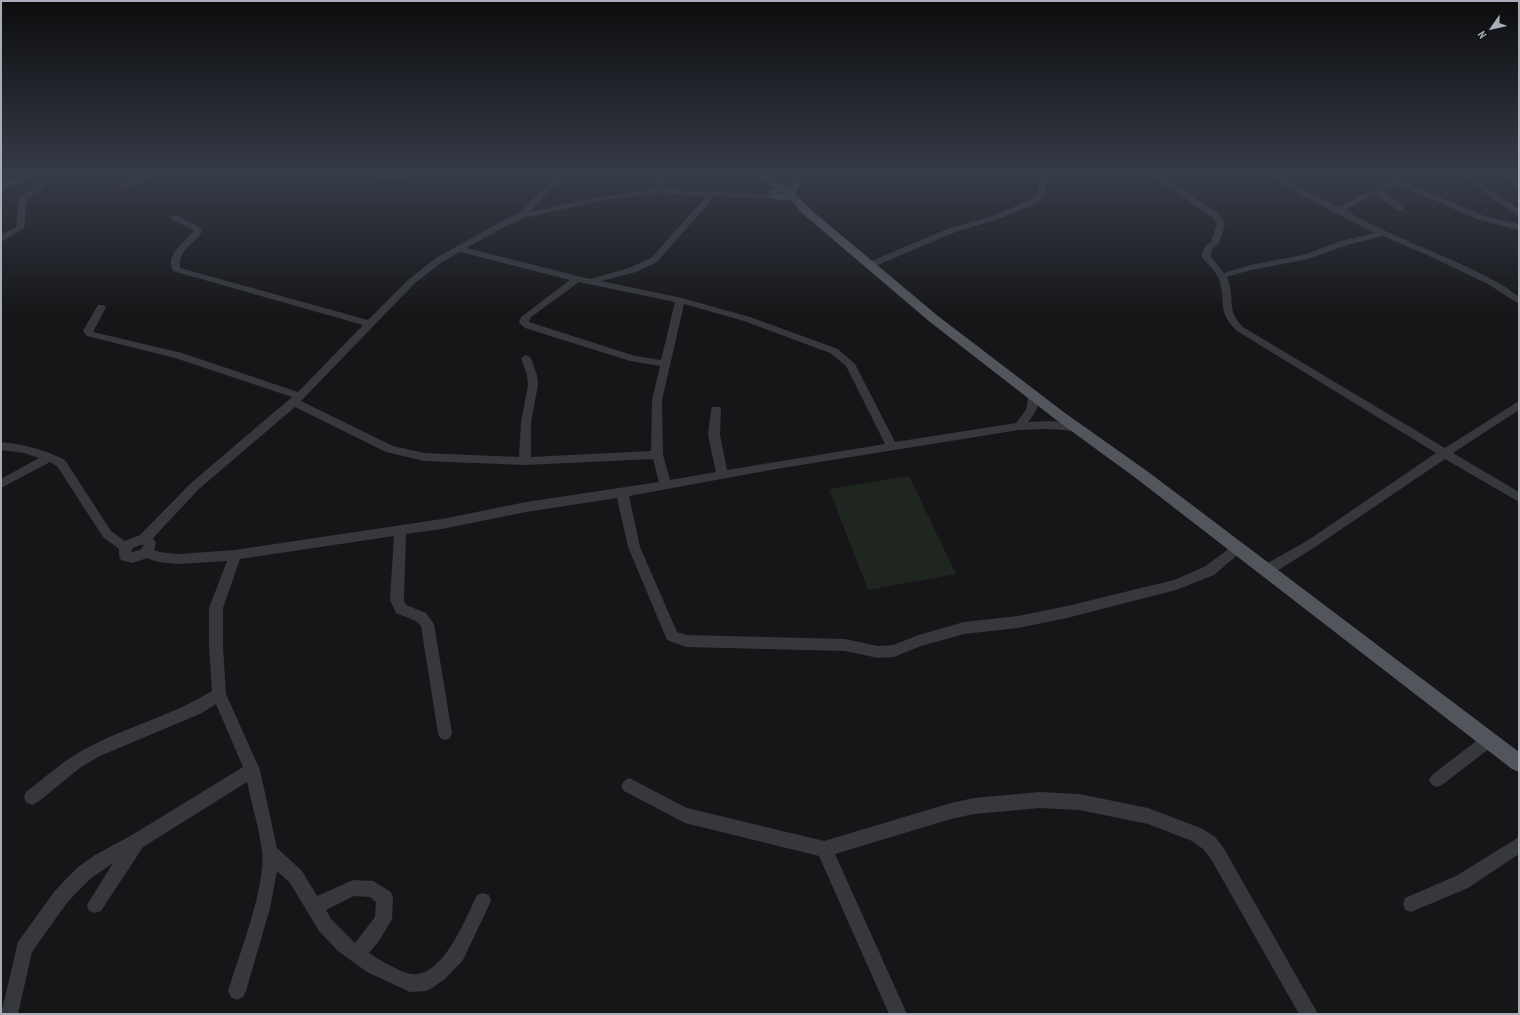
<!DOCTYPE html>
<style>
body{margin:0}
#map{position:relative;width:1520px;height:1015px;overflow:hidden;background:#161618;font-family:"PT Sans Narrow",sans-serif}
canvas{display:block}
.frame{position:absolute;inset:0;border:2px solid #a8adb8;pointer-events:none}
.north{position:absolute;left:1472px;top:8px;width:40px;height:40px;-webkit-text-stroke:3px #111113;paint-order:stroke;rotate:236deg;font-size:11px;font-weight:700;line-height:16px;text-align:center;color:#a8adb8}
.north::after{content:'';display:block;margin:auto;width:14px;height:18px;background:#a8adb8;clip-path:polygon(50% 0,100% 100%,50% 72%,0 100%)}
</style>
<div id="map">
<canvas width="1520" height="1015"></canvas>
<div class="frame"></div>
<div class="north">N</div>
</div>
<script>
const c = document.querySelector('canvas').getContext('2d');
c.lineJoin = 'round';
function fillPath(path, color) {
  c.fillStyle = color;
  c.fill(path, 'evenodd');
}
fillPath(new Path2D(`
 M909,476L956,574L868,590L829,489Z`), '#1e261f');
fillPath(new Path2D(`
 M142,176H150C145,183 126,189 117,188L116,186Z
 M370,176H412L411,178C401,180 378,182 370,176Z
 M555,176H563L530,212L598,197L654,189L658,176H666L662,189L779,195L780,197L776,199L715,196L657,262L636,272L601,281L682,298L750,317L838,349L855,364L895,442L1016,423L1026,410L1029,392H1037C1042,403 1035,414 1028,422L1048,421L1076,423L1080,424L1082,427L1080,430L1076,431L1048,429L1019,430L776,469L629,496L640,547L677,632L686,635L845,639L878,646L893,645L919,635L964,622L1018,616L1067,606L1174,580L1204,567L1234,545L1238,543L1242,545L1244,548L1242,551L1214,575L1176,590L1067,618L1018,628L964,634L921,646L894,657L878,658L845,651L686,647L667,640L628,547L617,498L526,512L442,529L406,534L404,600L406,605L426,613L434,624L452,733L450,738L445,740L440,738L438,733L421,626L416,621L396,613L390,600L394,536L240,559L223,608V646L226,694L260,770L277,848L302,871L317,896L353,880L373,881L391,892L393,898L392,919L379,941L369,953C378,959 400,972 411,974C443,979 466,917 477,895L483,893L489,895L491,901L463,960L445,979L432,988L426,991L410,992L367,972L338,951L319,931L290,883L277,871L270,908L246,991L243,997L237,1000L231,997L228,991C239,955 266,887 262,851C259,828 252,805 247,782L143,847L101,911L95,913L89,911L87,905L113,863L90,879L77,892L66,904L32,952L18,1014H1L18,942L54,892L65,880L78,867L95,855L132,835L243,767L216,704L202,713L100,756L81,767L38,802L32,805L26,802L24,797L26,792C47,776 66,758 89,747C129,726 173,715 212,691L209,646V608L227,561L178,564L158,562L147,558L133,563L121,560L119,556V549L103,537L57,466L50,462L1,488V479L39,458L24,453L1,450V442C24,444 45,450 65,460L111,531L125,541L140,535L191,483L292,397L175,358L87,336L83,331L98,305H104L106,307L93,332L182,353L298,392L363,325L173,271C164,253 186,243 194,230L172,220L171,218L172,216H178L202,229C201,243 178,244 180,268L368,320L408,280L436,258L500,222L518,214ZM657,193L707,196L651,258L629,268L590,279L466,248L506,226L524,218L598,201ZM460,252L570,280L521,317L519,323L525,328L630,361L660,366L652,400L651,451L531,457V422L538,385L537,375L531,358L526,355L521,358L527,375L528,385L521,422L519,457L424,453L393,446L301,401L414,284L442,262ZM579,282L675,302L661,360L635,356L529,322L531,317ZM684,304L744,321L830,353L846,366L885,444L727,470L720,435L721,410L720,407H712L711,410L708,435L716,472L670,480L663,455L662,400ZM295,407L386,452L424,461L525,465L653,459L659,482L526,502L442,519L235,550L178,554L159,552L154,550L156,543L153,538L199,489ZM140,545H144L140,550L131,552L133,548ZM354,896L370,897L376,902L375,917L355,943L331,919L326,910Z
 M1040,176H1048L1045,195L1037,203L1001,218L953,233L873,267H867L866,265L867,263L947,229L995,215L1032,199L1038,192Z
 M1152,176H1161L1218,213L1225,223L1219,243L1213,248L1210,256L1224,273L1250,265L1303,255L1341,241L1375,233L1301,195L1272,178L1271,176H1280L1307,191L1339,207L1391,181L1387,178L1391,176L1485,216L1519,224V230L1479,220L1397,184L1382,191L1403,206L1404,208L1403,210H1397L1376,194L1345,210C1392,238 1445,254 1493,280C1502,284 1511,291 1519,297V304L1488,284L1425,254L1383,236L1347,245L1308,259L1251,270L1227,277C1236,297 1225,310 1243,327L1445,448L1519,401V410L1453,453L1519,492V502L1445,459L1315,547L1272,574L1267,575L1262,574L1261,570L1262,566L1307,541L1436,453L1237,331C1217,312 1226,304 1220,282C1217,271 1207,264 1201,256L1206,245L1211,242L1217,223L1212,217Z
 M1460,176H1469L1519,209V216Z
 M1507,176H1515L1519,182V190H1516Z
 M39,184H42L46,186L27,199L24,228L1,242V235L16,227L19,198Z
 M1489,733L1494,735L1496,740L1494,745L1442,785L1437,787L1432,785L1429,780L1432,775L1484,735Z
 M629,778L687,808L824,841L951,803L974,798L1040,792L1079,794L1148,808L1203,829L1215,837L1223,847L1318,1014H1299L1211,859L1203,849L1192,841L1148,824L1079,810L1040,808L974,814L951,819L835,854L907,1014H889L819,856L685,823L624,791L621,786L624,781Z
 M1519,837V854L1468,888L1411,912L1405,910L1403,904L1405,898L1456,876Z`), '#37383d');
fillPath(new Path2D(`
 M21,176H34L32,178L1,189V183Z
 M756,176H767L788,187L794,176H804L795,193L810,209L938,316L1065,413L1147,471L1519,752V772L1512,769L1137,479L1055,419L930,322L802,213L790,199L780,201L769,197L768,191L773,187ZM781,191L785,193L778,194Z`), '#53555c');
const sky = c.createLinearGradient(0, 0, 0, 318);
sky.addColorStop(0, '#0c0c0d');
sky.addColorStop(0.55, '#363c48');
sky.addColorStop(1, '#363c4800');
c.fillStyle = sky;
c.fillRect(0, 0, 1520, 318);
</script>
